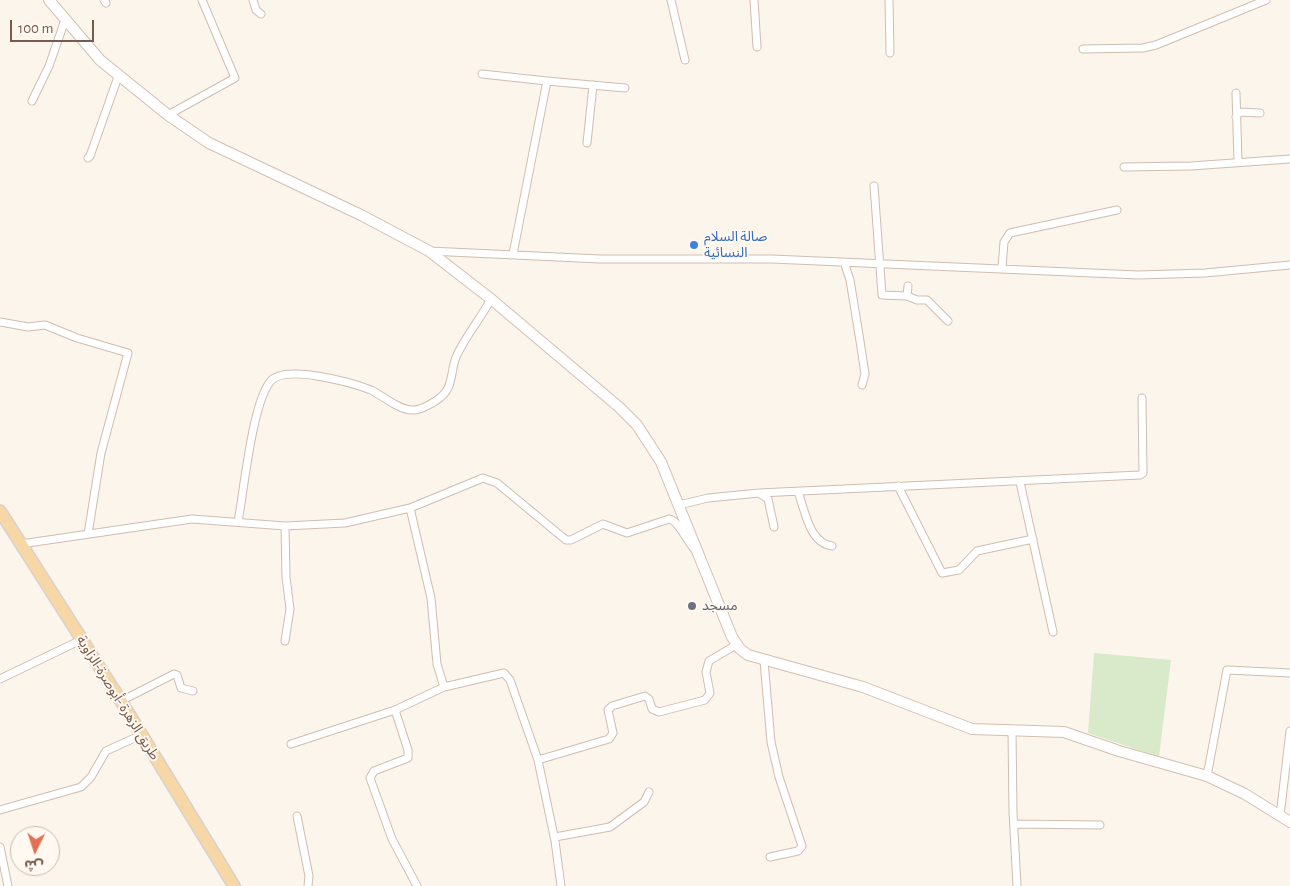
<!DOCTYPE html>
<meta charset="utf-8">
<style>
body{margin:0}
#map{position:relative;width:1290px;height:886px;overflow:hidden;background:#fcf5eb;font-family:"Alegreya Sans","Noto Sans Arabic",sans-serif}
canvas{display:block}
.north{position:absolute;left:10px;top:826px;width:50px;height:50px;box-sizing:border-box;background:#fff9f2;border:1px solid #c9bab0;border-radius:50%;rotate:184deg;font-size:14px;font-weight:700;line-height:20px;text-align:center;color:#785b4e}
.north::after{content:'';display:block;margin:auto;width:18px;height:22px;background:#e27055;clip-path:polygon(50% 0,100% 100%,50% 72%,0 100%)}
.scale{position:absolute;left:10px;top:20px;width:84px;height:22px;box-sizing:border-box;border:2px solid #785b4e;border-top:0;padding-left:6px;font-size:15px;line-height:18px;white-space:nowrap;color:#785b4e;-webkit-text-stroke:4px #fff9f2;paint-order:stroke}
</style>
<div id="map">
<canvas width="1290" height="886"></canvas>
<div class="north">ش</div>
<div class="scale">100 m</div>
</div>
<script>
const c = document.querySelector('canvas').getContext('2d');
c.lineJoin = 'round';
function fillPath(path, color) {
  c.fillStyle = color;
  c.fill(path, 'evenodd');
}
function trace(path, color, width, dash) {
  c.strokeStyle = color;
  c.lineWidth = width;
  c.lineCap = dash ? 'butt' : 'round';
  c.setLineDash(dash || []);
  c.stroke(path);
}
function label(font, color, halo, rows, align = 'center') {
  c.font = font + ' "Alegreya Sans","Noto Sans Arabic",sans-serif';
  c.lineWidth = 4;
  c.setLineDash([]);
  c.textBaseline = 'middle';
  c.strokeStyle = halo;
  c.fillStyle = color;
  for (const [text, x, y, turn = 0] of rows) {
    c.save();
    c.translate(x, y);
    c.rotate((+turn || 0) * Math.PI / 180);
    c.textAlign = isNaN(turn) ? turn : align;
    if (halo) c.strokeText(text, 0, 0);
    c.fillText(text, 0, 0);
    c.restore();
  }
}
fillPath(new Path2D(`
 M1094,653L1171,660L1159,757L1088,733Z`), '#d8eac9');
const minor = new Path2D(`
 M104,0L106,3
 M253,0L256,10L261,14
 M671,0L685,60
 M754,0L757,47
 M889,0L890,53
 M1083,49L1143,48L1156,45L1266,0
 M482,74L547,81L513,254
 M547,81L625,88
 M1236,93L1238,162
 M32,101L49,66L65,20
 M168,115L235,78L202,0
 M1236,117L1239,112L1260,113
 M587,143L593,85
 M88,158L90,156L118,77
 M1124,167L1191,166L1290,159
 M874,186L882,295L907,296L908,286
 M429,251L600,259H772L1138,275L1205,273L1290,265
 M844,262L850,280L860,341L865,374L862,385
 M1002,268L1004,242L1010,233L1117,210
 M907,296L917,300H927L948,321
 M0,322L28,327L45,325L77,338L128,353L101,453L88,534
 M1020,482L1053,632
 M898,486L942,573L959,570L977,551L1033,539
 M798,492C805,510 809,543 832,546
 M759,493L768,499L774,527
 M679,505L708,498L759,493L1140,475L1143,473L1142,398
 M410,508L431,598L437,664L444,687
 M238,522C244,490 252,405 270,382C283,363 353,383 371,390C383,396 399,410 412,410C420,411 437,401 442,396C453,387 451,369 456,357C465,337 481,318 491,299
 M21,544L192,519L285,526L345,523L410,508L483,478L497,483L566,540H571L603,524L627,533L669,519C679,520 687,543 696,551
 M285,641L290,609L286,577L285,526
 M764,661L771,742L779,777L802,846L798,851L770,857
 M0,679L81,640
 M121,701L174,674L177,675L181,688L193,691
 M395,710L408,750V758L374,771L370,778L392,839L417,886
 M1012,731L1013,812L1017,886
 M291,744L395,710L444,687L504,673L510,680L538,760L555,841L561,886
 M538,760L609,739L613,733L608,710L612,706L645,696L649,699L652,709L659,712L705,700L710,693L706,672L709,661L736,645
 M1207,776L1227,670L1290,673
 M0,810L81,787L91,777L106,751L141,735
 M297,816L309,876L308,886
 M1280,816L1290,731
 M1014,824L1100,825
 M555,837L610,827L644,802L649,792
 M0,847L8,886`);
const secondary = new Path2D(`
 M49,0L100,60L168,115L209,143L361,215L429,251L491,299L619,407L637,425L661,462L732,637L740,649L748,655L863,687L972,729L1064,732L1119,751L1207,776L1245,794L1290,822`);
const primary = new Path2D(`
 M0,511L121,701L234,886`);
trace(minor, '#cfbdb0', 9);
trace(secondary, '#d4bfb0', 12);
trace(primary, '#d9d1cd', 14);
trace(minor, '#fff', 7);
trace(secondary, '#fff', 10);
trace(primary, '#f8d7a7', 11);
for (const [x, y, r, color] of [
 [694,245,5,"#3f7fe0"],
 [692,606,5,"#6b7280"]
]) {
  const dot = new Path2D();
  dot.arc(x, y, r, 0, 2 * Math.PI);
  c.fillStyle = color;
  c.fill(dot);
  trace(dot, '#fff9f2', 2);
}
label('14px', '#366cbe', '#fff9f2', [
 ["صالة السلام",704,237],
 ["النسائية",704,253]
], 'left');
label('14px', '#5b616d', '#fff9f2', [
 ["مسجد",702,606]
], 'left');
label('14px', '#785b4e', '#fff9f2', [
 ["طريق الزهرة -أبوصرة-الزاوية",118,698,58]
]);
</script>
